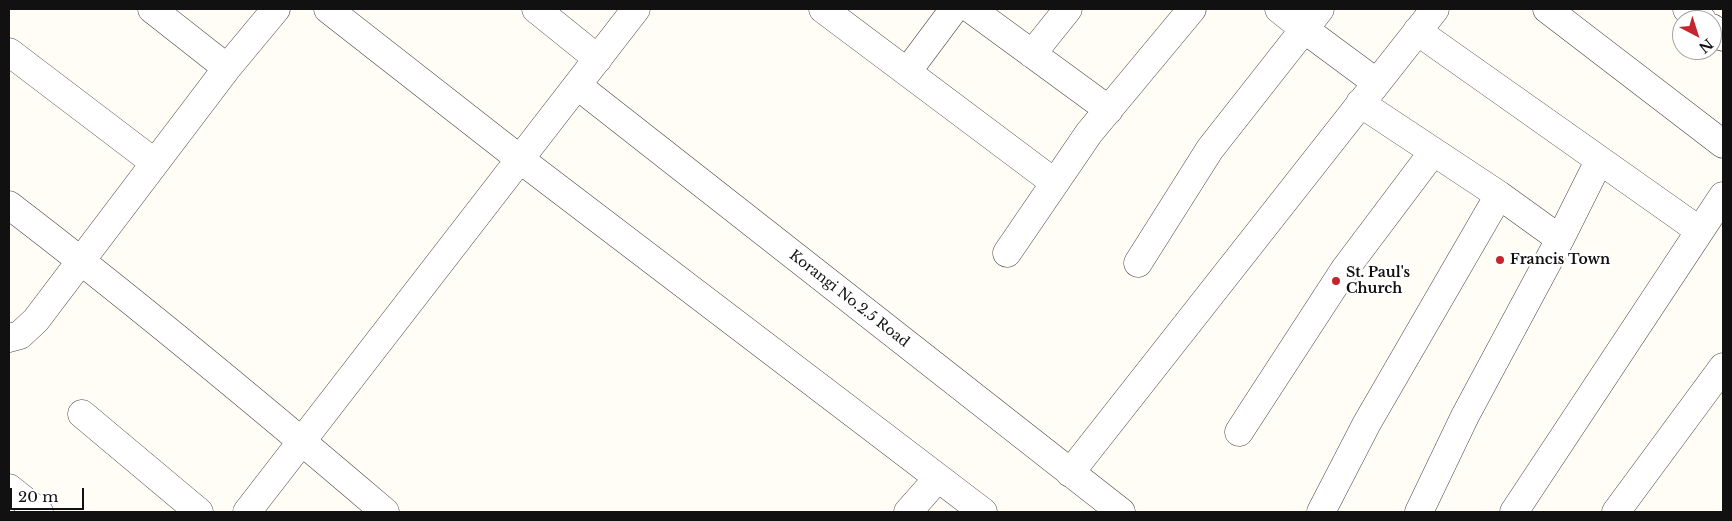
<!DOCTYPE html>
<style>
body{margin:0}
#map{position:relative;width:1732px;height:521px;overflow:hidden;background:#fffdf5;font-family:"Libre Baskerville",serif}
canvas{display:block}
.frame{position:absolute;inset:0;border:10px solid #111;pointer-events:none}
.north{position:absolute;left:1672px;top:10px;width:50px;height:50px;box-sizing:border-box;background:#fff;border:1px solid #a0a0a0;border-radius:50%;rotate:140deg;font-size:14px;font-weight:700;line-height:20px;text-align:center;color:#111}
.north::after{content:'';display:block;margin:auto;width:18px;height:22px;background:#c4262e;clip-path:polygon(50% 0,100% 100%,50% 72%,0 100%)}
.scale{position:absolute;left:10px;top:488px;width:74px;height:22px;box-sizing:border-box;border:2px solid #111;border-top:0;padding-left:6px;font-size:15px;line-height:18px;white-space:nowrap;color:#111;-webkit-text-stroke:4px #fff;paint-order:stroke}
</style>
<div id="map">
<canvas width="1732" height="521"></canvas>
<div class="frame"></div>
<div class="north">N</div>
<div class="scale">20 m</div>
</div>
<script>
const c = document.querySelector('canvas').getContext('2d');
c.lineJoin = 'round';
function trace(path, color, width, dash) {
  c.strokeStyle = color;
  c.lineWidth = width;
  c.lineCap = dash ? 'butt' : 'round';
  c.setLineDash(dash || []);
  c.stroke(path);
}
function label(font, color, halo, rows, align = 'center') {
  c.font = font + ' "Libre Baskerville",serif';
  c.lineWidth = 5;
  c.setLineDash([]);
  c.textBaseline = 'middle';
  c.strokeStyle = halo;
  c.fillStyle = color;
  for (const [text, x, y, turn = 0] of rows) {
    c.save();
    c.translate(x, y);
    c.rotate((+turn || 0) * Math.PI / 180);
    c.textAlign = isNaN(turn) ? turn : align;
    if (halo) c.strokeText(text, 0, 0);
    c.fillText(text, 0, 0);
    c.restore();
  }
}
const minor = new Path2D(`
 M152,9L227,68
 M328,9L521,160L983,512
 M536,9L598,59
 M823,9L1055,183
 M971,9L1109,110
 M1279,9L1304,29L1377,83
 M1547,9L1723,144
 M1687,9L1702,20
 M1712,28L1723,37
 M1417,31L1700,231
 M9,52L155,163
 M1032,54L1068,9
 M907,72L954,9
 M578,86L1121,512
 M1360,103L1499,195L1560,239
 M9,205C137,303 262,407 385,512
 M1007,253L1089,133L1192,9
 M1138,263L1210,149L1320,9
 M9,338L20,335L36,320L227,68L276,9
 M82,414L199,512
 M1239,432L1345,269L1433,152
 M1070,473L1435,9
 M9,488L39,512
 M247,512L636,9
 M908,512L938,478
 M1321,512L1367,423L1499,195
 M1419,512L1465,416L1560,239L1599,161
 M1514,512L1723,196
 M1616,512L1723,367`);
trace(minor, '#444', 29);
trace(minor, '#fff', 28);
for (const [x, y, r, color] of [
 [1500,260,5,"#c4262e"],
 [1336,281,5,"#c4262e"]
]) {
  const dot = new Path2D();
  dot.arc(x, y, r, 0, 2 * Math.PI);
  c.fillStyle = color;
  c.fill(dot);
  trace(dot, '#fff', 2);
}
label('bold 14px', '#111', '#fff', [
 ["Francis Town",1510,260],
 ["St. Paul's",1346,273],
 ["Church",1346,289]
], 'left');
label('14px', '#111', '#fff', [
 ["Korangi No.2.5 Road",849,299,38]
]);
</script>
